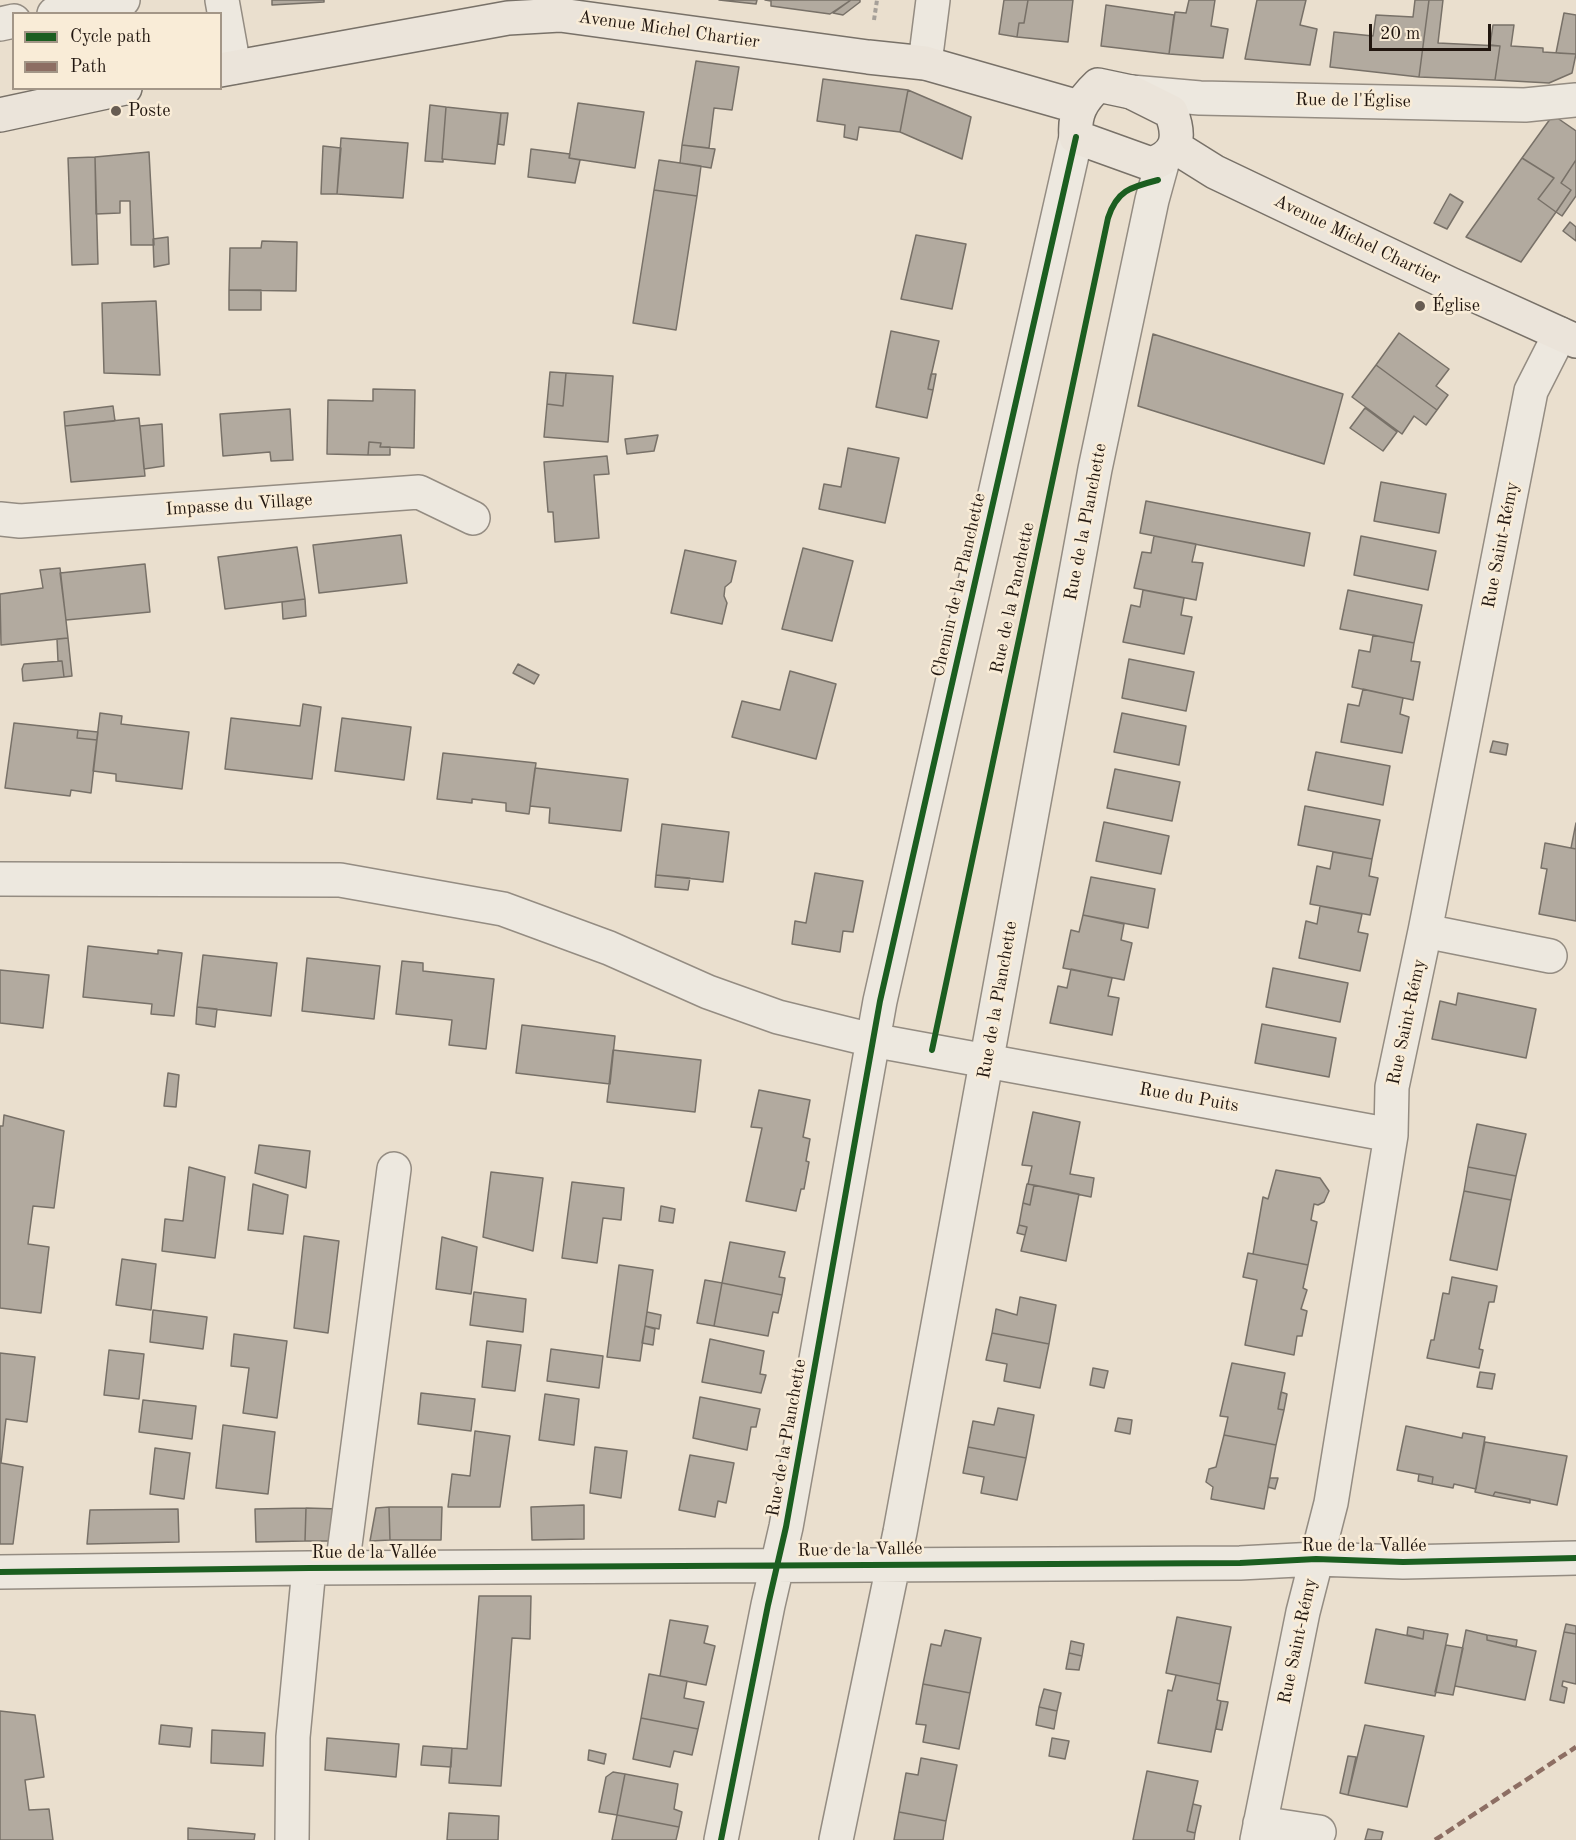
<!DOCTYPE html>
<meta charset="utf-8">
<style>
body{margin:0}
#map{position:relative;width:1576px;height:1840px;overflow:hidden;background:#eadfce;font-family:"Old Standard TT",serif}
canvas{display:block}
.legend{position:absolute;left:12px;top:12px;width:210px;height:78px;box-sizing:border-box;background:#f9ecd7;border:2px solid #a39687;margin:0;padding:8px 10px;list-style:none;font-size:18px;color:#21160f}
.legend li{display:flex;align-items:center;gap:12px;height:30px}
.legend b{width:30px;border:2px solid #a39687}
.scale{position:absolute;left:1369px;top:24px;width:122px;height:27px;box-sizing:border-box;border:3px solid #21160f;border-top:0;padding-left:8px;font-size:18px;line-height:21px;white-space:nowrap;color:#21160f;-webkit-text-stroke:4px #f9ecd7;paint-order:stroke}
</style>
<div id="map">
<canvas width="1576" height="1840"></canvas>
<ul class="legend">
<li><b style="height:8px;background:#1b5e20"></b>Cycle path</li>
<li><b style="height:8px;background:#8d6e63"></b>Path</li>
</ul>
<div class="scale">20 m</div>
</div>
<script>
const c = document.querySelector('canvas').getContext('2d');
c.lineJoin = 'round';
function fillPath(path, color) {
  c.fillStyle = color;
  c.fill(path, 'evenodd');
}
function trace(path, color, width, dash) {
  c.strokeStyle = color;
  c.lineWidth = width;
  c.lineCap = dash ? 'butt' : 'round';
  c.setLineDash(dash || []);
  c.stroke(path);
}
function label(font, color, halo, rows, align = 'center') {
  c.font = font + ' "Old Standard TT",serif';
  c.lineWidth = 5;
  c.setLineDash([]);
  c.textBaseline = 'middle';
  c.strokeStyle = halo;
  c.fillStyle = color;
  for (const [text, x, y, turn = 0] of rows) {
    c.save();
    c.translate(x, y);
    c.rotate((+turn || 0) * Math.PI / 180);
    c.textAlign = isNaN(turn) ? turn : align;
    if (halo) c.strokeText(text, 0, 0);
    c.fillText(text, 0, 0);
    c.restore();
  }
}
const building = new Path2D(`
 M272,0H324V2L272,5Z
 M719,0H757L756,4Z
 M765,0H851L830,14L771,6V1Z
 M851,0H860V2L843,15L833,13Z
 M1004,0H1028L1024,23H1019L1017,37L999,34Z
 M1028,0H1073L1068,42L1017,37L1019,23H1024Z
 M1189,0H1215L1211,26L1228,29L1223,58L1169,54L1175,12L1186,13Z
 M1257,0H1306L1300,25L1317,29L1310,65L1245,59Z
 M1415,0H1429L1419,77L1330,67L1334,32L1373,36L1376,15L1413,17Z
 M1429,0H1443L1438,43L1500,46L1495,80L1419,77Z
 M1106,5L1174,15L1169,54L1101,46Z
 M1564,13L1576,15V54L1556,53Z
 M1493,25H1514L1511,46L1543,48V52L1576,54L1572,73L1549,83L1495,80L1500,46L1490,45Z
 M696,61L739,67L732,110L714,108L709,148L682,145Z
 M823,79L908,90L900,132L859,127L857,140L844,137L845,125L817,121Z
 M908,90L971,117L962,159L900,132Z
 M578,103L644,112L635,168L569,158Z
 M430,105L446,107L442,159H443V162L425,161Z
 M446,107L501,113L495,164L442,159Z
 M501,113H508L504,145L498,144Z
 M1553,115L1576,131V160L1561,183L1571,190L1556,212L1538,199L1554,178L1522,158Z
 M341,138L408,143L403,198L337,194Z
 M682,145L715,149L711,168L680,163Z
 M323,146L341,148L337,194H321Z
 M531,149L570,154L569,158L580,160L575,183L528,177Z
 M149,152L154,245H131L130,201H120V213L96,214L95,157Z
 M95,157L98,264L72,265L68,158Z
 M1522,158L1554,178L1538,199L1556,212L1521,262L1466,237Z
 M659,160L701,166L697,196L654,190Z
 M1576,160V196L1562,216L1556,212L1571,190L1561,183Z
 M654,190L697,196L676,330L633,323Z
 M1450,194L1463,202L1447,229L1434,223Z
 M1570,222L1576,227V241L1563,231Z
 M916,235L966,244L952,309L901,299Z
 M168,237L169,264L154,267L153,239Z
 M262,241L297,242L296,291L229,290L230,248H261Z
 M229,290H261V310H229Z
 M156,301L160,375L104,373L102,303Z
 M891,331L939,341L928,389L933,390L927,418L876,407Z
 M1399,333L1449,369L1436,386L1448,395L1437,410L1376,365Z
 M1153,334L1343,394L1324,464L1138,406Z
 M1376,365L1437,410L1426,425L1414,416L1402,434L1352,397Z
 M550,372L566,373L563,406L547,404Z
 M566,373L613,376L608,442L544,437L547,404L563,406Z
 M931,374H936L933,390L928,389Z
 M373,389L415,390L414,448L380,447L381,443L369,442L368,455L327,454L328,400L373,401Z
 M113,406L115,421L65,426L64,412Z
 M1365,408L1397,432L1383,451L1350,428Z
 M290,409L293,460L271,461L270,452L223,456L220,414Z
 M139,418L145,476L71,482L65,426Z
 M162,424L164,466L144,469L140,426Z
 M658,435L654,451L627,454L625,439Z
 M369,442L381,443L380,447H390V455H368Z
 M848,448L899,458L885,523L819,509L824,484L841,487Z
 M607,456L609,474L594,475L599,538L555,542L553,512H548L544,462Z
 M1381,482L1446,494L1439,533L1374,521Z
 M1146,501L1310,533L1304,566L1140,533Z
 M401,535L407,583L319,593L313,545Z
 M1154,536L1196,544L1192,562L1203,563L1196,600L1134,588L1142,552L1151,553Z
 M1361,536L1436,551L1428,590L1354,575Z
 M297,547L305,599L225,609L218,557Z
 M803,548L853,561L832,641L782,629Z
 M685,550L736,561L731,582L725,587L724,596L727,603L722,624L671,613Z
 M145,564L150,612L66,620L60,573Z
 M60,568L68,638L1,645L0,594L43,588L40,570Z
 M1143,590L1184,598L1181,615L1192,617L1184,654L1123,642L1131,605L1140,607Z
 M1348,590L1422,605L1414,643L1340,629Z
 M305,599L306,616L283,619L282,602Z
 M1373,635L1414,643L1411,661L1420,662L1413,700L1352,687L1359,650L1370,652Z
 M68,638L72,676L64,677L62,661H58L57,639Z
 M1129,659L1194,672L1186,711L1122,698Z
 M62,661L64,677L23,681L22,669L24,664Z
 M518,664L539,675L534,684L513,673Z
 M790,671L836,684L816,759L732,737L742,701L780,710Z
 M1363,689L1403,698L1400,714L1409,717L1402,753L1341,742L1348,704L1359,706Z
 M303,704L321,707L312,779L225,769L231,718L300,726Z
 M100,713L122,716L121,724L189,732L182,789L116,781V774L93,771Z
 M1122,713L1186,726L1179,765L1114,752Z
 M342,718L411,727L404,780L335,771Z
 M14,723L78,730L77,738L97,740L91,793L71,790L70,796L5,788Z
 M78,730L98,732L97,740L77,738Z
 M1493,741L1508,744L1506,755L1490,752Z
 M1316,752L1390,766L1383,805L1308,790Z
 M443,753L536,763L529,814L506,811V803L472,799V803L437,799Z
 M535,768L628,779L621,831L549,823L550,808L530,806Z
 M1115,769L1180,782L1172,821L1107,808Z
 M1305,806L1380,820L1372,859L1298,845Z
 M1104,822L1169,836L1161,874L1096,861Z
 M1576,823V849L1571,848Z
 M662,824L729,832L723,882L656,875Z
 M1545,843L1576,849V921L1539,914L1547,869L1541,868Z
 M1333,852L1372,859L1369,876L1378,878L1370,915L1310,904L1317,866L1330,869Z
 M815,873L863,881L853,932L843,931L840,952L792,944L795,921L806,923Z
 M656,875L690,878L688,890L655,887Z
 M1091,877L1155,889L1148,928L1083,915Z
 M1320,906L1362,914L1358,932L1368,934L1360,971L1299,958L1306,921L1317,924Z
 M1083,915L1124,924L1121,940L1132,943L1124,980L1063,968L1071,930L1079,932Z
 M88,946L158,954V950L182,953L174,1016L151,1014L152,1004L83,997Z
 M203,955L277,963L271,1016L197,1007Z
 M307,958L380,966L374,1019L302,1011Z
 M402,961L423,963V971L494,979L486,1049L449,1045L452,1020L396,1014Z
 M1273,968L1348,983L1340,1022L1266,1007Z
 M1071,969L1112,978L1108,996L1119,998L1112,1035L1050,1023L1058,986L1067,988Z
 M0,970L49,975L43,1028L0,1023Z
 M1458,993L1536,1009L1526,1058L1432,1039L1440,1001L1456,1005Z
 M197,1007L217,1009L215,1027L196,1024Z
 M1262,1024L1336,1038L1329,1077L1255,1063Z
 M522,1025L615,1036L610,1084L516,1073Z
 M613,1050L701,1060L695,1112L607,1102Z
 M168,1073L179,1075L176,1107L164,1106Z
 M759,1090L810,1100L803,1137L810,1139L806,1161L809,1162L804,1189H801L796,1211L746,1201L762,1128L751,1127Z
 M1033,1112L1080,1122L1070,1174L1094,1178L1091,1197L1028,1184L1032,1166L1022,1165Z
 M4,1115L64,1131L54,1208L33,1206L28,1244L49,1247L41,1313L0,1308V1126H3Z
 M1477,1124L1526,1134L1516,1176L1468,1167Z
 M259,1145L310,1151L306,1188L255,1173Z
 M189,1167L225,1177L215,1258L162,1251L165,1219L183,1221Z
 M1468,1167L1516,1176L1511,1200L1464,1191Z
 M1276,1170L1320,1178L1329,1191L1324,1202L1318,1205L1314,1204L1311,1220L1317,1222L1308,1265L1253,1254L1263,1197L1268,1199Z
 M491,1172L543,1178L533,1251L483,1237Z
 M572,1182L624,1188L621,1220L603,1218L597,1263L562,1258Z
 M253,1184L288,1195L283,1234L248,1230Z
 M1027,1184L1034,1185L1030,1205L1023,1203Z
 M1034,1185L1079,1194L1066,1261L1021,1251L1027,1227L1019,1225L1023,1203L1030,1205Z
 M1464,1191L1511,1200L1497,1270L1450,1260Z
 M661,1206L675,1209L673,1223L659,1221Z
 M1019,1225L1027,1227L1025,1235L1017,1233Z
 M304,1236L339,1241L328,1333L294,1328Z
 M442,1237L477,1247L471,1294L436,1289Z
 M730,1242L785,1252L779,1277L785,1278L782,1295L722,1283Z
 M1248,1253L1308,1265L1303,1288L1307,1290L1301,1309L1307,1311L1302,1336H1297L1294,1355L1245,1345L1257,1280L1243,1277Z
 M122,1259L156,1264L151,1310L116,1305Z
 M619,1265L653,1270L640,1361L607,1357Z
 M1452,1277L1497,1286L1494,1302H1489L1479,1349L1483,1350L1479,1368L1427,1358L1431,1340H1434L1443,1293L1449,1294Z
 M705,1280L722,1283L714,1326L697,1323Z
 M722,1283L782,1295L778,1313L773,1312L768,1336L714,1326Z
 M474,1292L526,1299L523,1332L470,1325Z
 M1020,1297L1056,1305L1049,1344L992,1333L996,1309L1017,1315Z
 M153,1310L207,1317L203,1349L150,1342Z
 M647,1312L661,1315L659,1329L645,1326Z
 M645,1326L655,1329L653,1345L642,1343Z
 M992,1333L1049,1344L1040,1388L1004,1381L1007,1364L986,1360Z
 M234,1334L287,1341L277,1418L243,1413L249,1368L231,1366Z
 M710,1339L764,1351L760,1374L766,1375L761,1393L702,1382Z
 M487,1341L521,1345L515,1391L482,1387Z
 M551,1349L603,1356L599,1388L547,1381Z
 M109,1350L144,1354L139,1399L104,1395Z
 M0,1353L35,1357L27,1422L6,1419L1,1463L23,1467L13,1544H0Z
 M1232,1363L1285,1373L1278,1409L1284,1410L1276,1445L1224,1435L1228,1417L1220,1416Z
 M1093,1368L1108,1371L1104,1388L1090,1385Z
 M1480,1372L1495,1374L1492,1389L1477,1387Z
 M1281,1392L1287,1394L1284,1410L1278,1409Z
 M421,1393L475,1399L471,1431L418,1424Z
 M545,1394L579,1399L574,1445L539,1440Z
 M700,1397L760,1409L756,1427H751L747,1450L693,1438Z
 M143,1400L196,1406L192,1439L139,1432Z
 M998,1408L1034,1415L1026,1458L968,1447L973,1421L994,1425Z
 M1118,1418L1132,1420L1130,1434L1115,1431Z
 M223,1425L275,1432L268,1494L216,1488Z
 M1406,1426L1462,1438L1463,1433L1485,1437L1476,1489L1454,1484L1453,1488L1432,1484L1433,1477L1397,1470Z
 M475,1431L510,1436L500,1507H448L452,1474L470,1476Z
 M1224,1435L1276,1445L1264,1509L1211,1499L1213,1487L1206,1482L1209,1469L1216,1467Z
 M1485,1442L1567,1456L1557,1505L1495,1492L1493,1496L1475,1492Z
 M595,1447L627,1451L621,1498L590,1493Z
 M968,1447L1026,1458L1017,1500L981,1493L984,1477L963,1473Z
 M155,1448L190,1453L184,1499L150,1494Z
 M690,1455L734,1463L726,1503L718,1501L715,1517L679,1510Z
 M1419,1474L1433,1477L1432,1484L1418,1481Z
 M1270,1478H1278L1275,1489L1268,1487Z
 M1495,1492L1530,1499V1503L1493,1496Z
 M584,1505V1539L532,1540L531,1507Z
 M389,1507L390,1540L370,1541L376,1508Z
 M389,1507H442L441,1540H390Z
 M306,1508L339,1509L335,1541H305Z
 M306,1508L305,1541L256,1542L255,1509Z
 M178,1509L179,1542L87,1544L90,1510Z
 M479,1596H531L530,1639L512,1638L501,1786L449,1783L452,1748L467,1749Z
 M1177,1617L1231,1627L1220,1684L1166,1673Z
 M670,1620L708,1626L704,1643L715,1646L706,1685L660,1676Z
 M1566,1624L1576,1626V1634L1564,1632Z
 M1408,1627L1424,1630L1423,1639L1407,1635Z
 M1376,1629L1423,1639L1424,1630L1448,1634L1435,1696L1365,1683Z
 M945,1630L981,1638L970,1693L923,1684L931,1644L941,1646Z
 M1466,1630L1487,1635V1640L1536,1651L1525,1700L1455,1686Z
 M1564,1632L1576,1634V1684L1563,1681L1562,1686L1567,1688L1564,1703L1550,1700Z
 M1487,1635L1517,1640L1516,1647L1487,1640Z
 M1071,1641L1084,1644L1082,1656L1069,1653Z
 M1446,1645L1463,1648L1453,1695L1435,1692Z
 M1069,1653L1082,1656L1079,1670L1066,1669Z
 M649,1674L687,1681L684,1698L704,1702L698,1729L641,1718Z
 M1176,1675L1220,1684L1217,1700L1221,1701L1211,1752L1158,1743L1168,1690L1172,1691Z
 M923,1684L970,1693L959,1749L923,1742L926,1725L916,1724Z
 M1044,1689L1061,1693L1057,1711L1039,1707Z
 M1221,1701L1228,1702L1222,1730L1216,1729Z
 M1039,1707L1057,1711L1054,1729L1036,1725Z
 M0,1711L35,1715L44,1777L25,1780L29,1810L49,1809L53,1840H0Z
 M641,1718L698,1729L692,1755L674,1751L670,1767L633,1759Z
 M161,1725L192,1728L190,1747L159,1744Z
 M1365,1725L1424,1736L1407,1807L1348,1795Z
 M212,1730L265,1733L263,1766L211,1763Z
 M327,1738L399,1744L396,1777L325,1770Z
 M1052,1738L1069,1741L1065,1759L1049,1756Z
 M423,1746L452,1748L451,1767L421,1765Z
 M589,1750L606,1754L604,1764L588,1760Z
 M1348,1756L1356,1757L1348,1795L1340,1793Z
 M921,1758L957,1765L946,1821L899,1812L906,1773L918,1775Z
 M1147,1771L1198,1781L1187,1831L1195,1833L1194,1840H1133Z
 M613,1772L625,1774L617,1815L599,1812L606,1777Z
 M625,1774L678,1784L674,1809L682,1812L679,1827L617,1815Z
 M1193,1804L1201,1806L1195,1833L1187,1831Z
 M899,1812L946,1821L943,1840H894Z
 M449,1813L499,1816L498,1840H447Z
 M617,1815L679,1827L676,1840H612Z
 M188,1828L255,1834L254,1840H188Z
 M1368,1829L1383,1832L1381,1840H1365Z`);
fillPath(building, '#b2aa9f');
trace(building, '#787168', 1.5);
const minor = new Path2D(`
 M222,0L234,67
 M54,14L123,0
 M0,24L14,21
 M925,63L933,0
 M1131,92L1200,98L1525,105L1576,100
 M0,519L20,521L419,492L473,518
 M0,879L340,880L503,909L609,948L708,992L778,1017L872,1040L1391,1135
 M1425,931L1550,956
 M342,1568L394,1169
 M0,1572L309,1568L1240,1563L1316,1559L1403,1562L1576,1558
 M1260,1823L1319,1832
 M292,1840L293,1737L309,1568
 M721,1840L768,1605L786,1527L880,1001L1076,137
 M836,1840L900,1532L1095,469L1152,200L1163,160
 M1257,1840L1303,1612L1331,1503L1391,1135L1392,1087L1425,931L1531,391L1560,334`);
const major = new Path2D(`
 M220,70L508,18L560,15L868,57L925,63L1079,107
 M1098,85L1131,92L1171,112C1181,137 1178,155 1151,164L1076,137C1074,114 1081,101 1098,85Z
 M0,115L125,88
 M1175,147L1215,172L1450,284L1576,341`);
trace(minor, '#948c82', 36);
trace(major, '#787168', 36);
trace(new Path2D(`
 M874,20L877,0`), '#a6a099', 4, [4.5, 3]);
trace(minor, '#ede8df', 33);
trace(major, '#ebe4da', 33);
trace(new Path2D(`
 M1435,1840L1576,1747`), '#8d6e63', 4.5, [9, 4.5]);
trace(new Path2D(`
 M932,1050L1108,218C1117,190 1131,187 1158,180
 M0,1572L309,1568L1240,1563L1316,1559L1403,1562L1576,1558
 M721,1840L768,1605L786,1527L880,1001L1076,137`), '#1b5e20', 6);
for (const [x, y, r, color] of [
 [116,111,6,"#675c52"],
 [1420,306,6,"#675c52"]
]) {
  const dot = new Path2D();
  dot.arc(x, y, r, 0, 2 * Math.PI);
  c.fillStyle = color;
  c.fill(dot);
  trace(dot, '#f9ecd7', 2);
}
label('18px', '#21160f', '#f9ecd7', [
 ["Avenue Michel Chartier",669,30,8],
 ["Rue de l'Église",1353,101,1],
 ["Avenue Michel Chartier",1357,240,26],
 ["Impasse du Village",239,505,-4],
 ["Rue de la Planchette",1086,522,-79],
 ["Rue Saint-Rémy",1501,545,-79],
 ["Chemin de la Planchette",959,585,-77],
 ["Rue de la Panchette",1013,598,-78],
 ["Rue de la Planchette",998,1000,-80],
 ["Rue Saint-Rémy",1407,1022,-78],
 ["Rue du Puits",1189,1098,10],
 ["Rue de la Planchette",787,1438,-80],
 ["Rue de la Vallée",1364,1546],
 ["Rue de la Vallée",860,1550,-1],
 ["Rue de la Vallée",374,1553],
 ["Rue Saint-Rémy",1298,1641,-78]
]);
label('18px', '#21160f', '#f9ecd7', [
 ["Poste",128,111],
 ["Église",1432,306]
], 'left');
</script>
